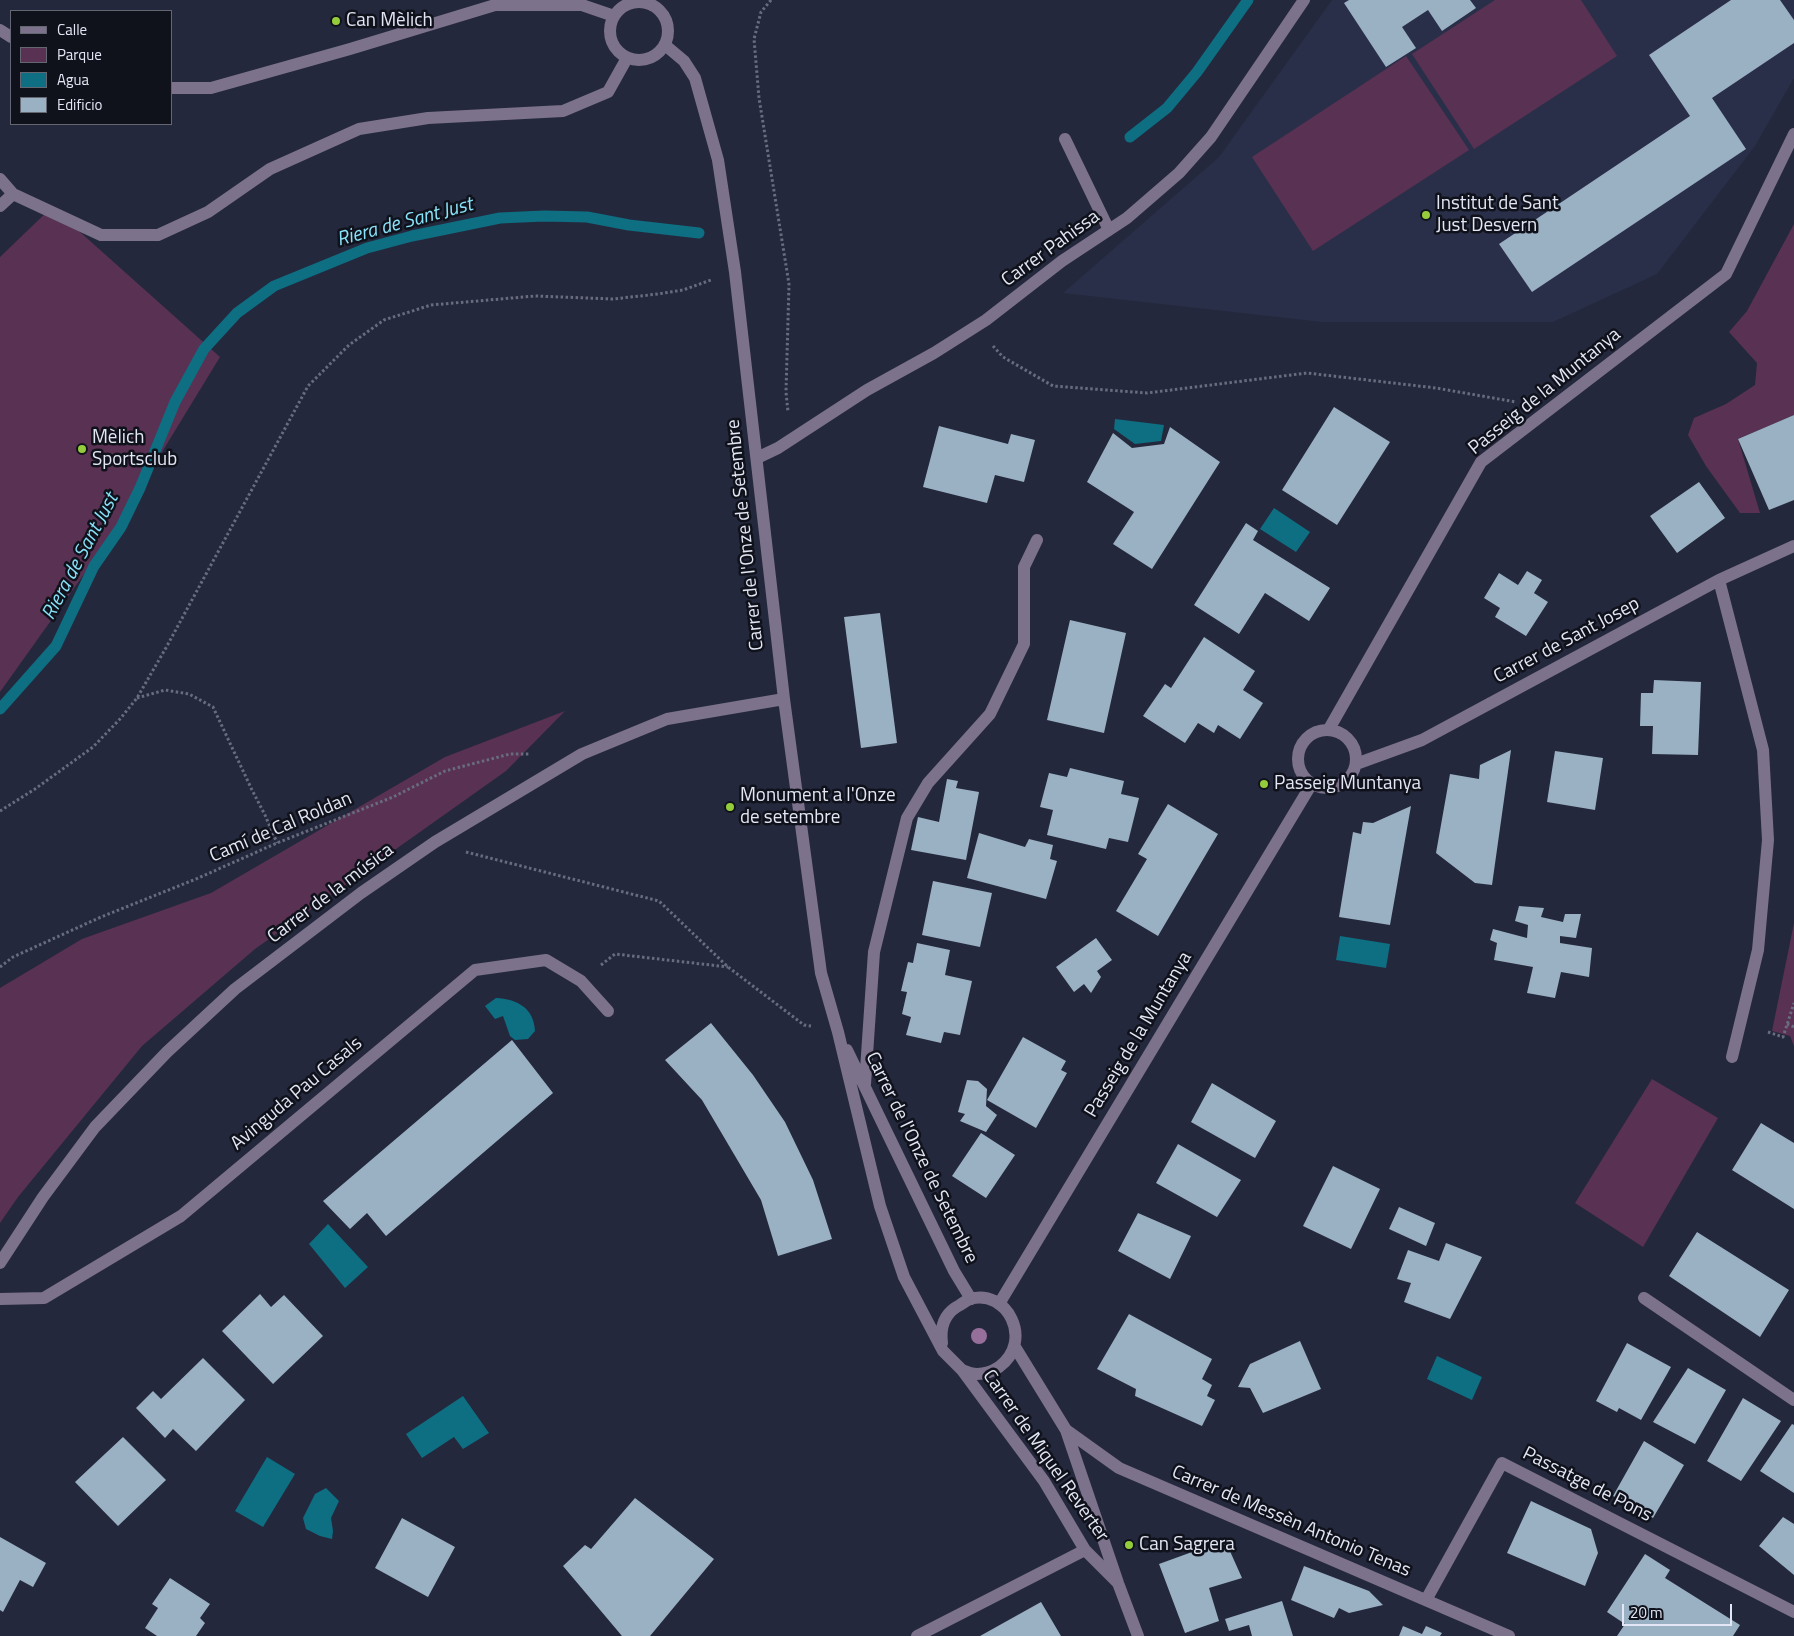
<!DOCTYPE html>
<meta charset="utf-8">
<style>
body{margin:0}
#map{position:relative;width:1794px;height:1636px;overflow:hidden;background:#24283c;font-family:"Titillium Web",sans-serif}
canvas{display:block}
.legend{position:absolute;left:10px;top:10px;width:162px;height:115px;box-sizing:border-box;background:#10121b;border:1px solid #646772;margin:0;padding:6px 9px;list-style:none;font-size:15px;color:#e3e6f4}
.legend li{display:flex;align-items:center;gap:10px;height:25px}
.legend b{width:25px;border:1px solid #646772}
.scale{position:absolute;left:1622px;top:1604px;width:110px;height:22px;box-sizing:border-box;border:2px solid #e3e6f4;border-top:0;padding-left:6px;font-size:15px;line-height:18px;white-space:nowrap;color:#e3e6f4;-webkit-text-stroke:4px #10121b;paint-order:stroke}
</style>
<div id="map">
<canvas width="1794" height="1636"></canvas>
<ul class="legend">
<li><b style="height:6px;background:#7c728b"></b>Calle</li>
<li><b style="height:14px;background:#593153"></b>Parque</li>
<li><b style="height:14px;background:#0e6e82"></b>Agua</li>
<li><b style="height:14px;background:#9ab0c3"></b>Edificio</li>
</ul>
<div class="scale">20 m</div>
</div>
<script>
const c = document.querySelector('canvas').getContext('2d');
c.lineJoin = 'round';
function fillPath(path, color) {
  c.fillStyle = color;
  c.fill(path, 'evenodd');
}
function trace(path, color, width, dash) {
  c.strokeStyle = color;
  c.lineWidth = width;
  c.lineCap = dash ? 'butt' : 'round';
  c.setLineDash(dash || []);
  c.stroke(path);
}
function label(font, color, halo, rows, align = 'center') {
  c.font = font + ' "Titillium Web",sans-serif';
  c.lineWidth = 5;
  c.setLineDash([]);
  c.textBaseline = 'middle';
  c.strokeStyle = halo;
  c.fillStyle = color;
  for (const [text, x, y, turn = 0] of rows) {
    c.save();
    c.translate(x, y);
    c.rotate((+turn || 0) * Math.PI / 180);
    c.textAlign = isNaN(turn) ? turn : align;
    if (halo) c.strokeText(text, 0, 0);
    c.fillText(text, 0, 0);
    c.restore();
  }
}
fillPath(new Path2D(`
 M1332,0H1794V78L1755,146L1657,274L1553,322H1322L1063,293L1219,157Z`), '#2a2f49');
fillPath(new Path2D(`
 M1495,0H1581L1617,56L1474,149L1412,54Z
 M1406,56L1469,150L1313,251L1252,157Z
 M52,207L220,357L107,542L0,692V257Z
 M1794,224V415L1738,439L1760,513H1740L1706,466L1688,435L1694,418L1726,404L1755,385L1757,363L1729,332L1747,311Z
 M565,711L506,771L255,949L142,1046L18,1197L0,1223V988L82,939L211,893L445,757Z
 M1794,923V1046L1790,1036L1772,1031Z
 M1652,1079L1718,1118L1643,1247L1575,1203Z`), '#593153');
fillPath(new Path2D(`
 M1115,419L1164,425L1161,441L1135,444L1114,429Z
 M1274,508L1310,532L1296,552L1260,529Z
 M1340,936L1390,944L1386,968L1336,960Z
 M496,998C517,999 534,1008 535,1031L528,1039L515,1040L510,1036L503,1016L495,1019L485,1006Z
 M328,1224L368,1267L345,1288L309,1244Z
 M1437,1356L1482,1377L1472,1400L1427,1379Z
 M463,1396L489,1433L463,1449L454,1437L422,1458L406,1434Z
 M267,1457L295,1474L263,1527L235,1511Z
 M326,1488L339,1501L331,1518L333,1531L332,1539L320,1536L306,1529L303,1518L315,1494Z`), '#0e6e82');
trace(new Path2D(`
 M1130,137L1167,108L1197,72L1248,0
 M0,709L56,646L94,566L121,527L140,488L175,402L204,349L237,313L274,286L367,248L412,236L500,218L544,216L587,217L629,225L699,233`), '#0e6e82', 11);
fillPath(new Path2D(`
 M1349,0H1470L1476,8L1442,31L1428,10L1402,27L1416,48L1386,67L1344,3Z
 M1731,0H1780L1794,20V43L1712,98L1746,149L1532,292L1499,244L1690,116L1649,55Z
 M1334,407L1390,442L1337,525L1282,490Z
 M1794,415V500L1769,510L1738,439Z
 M939,426L1008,444L1011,434L1035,440L1024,482L995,475L987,503L923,487Z
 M1170,427L1220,462L1152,569L1113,544L1134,512L1087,482L1113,433L1132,448L1164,444Z
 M1699,482L1725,518L1677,553L1650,516Z
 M1246,523L1258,531L1253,540L1330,588L1309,621L1265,593L1239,634L1194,605Z
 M1527,571L1542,580L1534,593L1548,602L1526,636L1495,617L1500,608L1484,598L1499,573L1518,585Z
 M880,613L897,743L861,748L844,617Z
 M1070,620L1126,633L1104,733L1047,720Z
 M1204,637L1255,671L1243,690L1263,703L1240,739L1218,725L1214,733L1198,723L1185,743L1143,716L1165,684L1171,688Z
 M1654,680L1701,682L1698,755L1652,754L1653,726H1640L1641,693H1653Z
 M1511,750L1492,885L1475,883L1436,853L1450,774L1479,779L1480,765Z
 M1555,751L1603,758L1595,810L1547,802Z
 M1070,768L1124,781L1121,794L1139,798L1128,842L1109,838L1106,849L1047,835L1053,810L1040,807L1049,773L1067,777Z
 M947,779L958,781L956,788L979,792L966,860L911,850L918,817L939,822Z
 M1168,804L1218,834L1158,936L1116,911L1147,859L1138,854Z
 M1411,806L1390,925L1339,917L1353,832L1361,834L1363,822L1373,823Z
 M979,833L1025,847L1029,839L1053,845L1050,859L1057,861L1046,899L967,878Z
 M933,881L992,893L980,947L922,935Z
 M1519,906L1544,908L1541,917L1563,922L1565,914H1581L1576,938L1560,936V943L1592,948L1589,977L1561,972L1555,998L1527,993L1533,967L1494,960L1497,943L1490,940L1493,929L1527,938L1528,925L1515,921Z
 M1096,938L1112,960L1097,971L1101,977L1091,993L1084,984L1074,992L1056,967Z
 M917,943L950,950L945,975L972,981L960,1035L944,1032L941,1043L906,1035L911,1017L902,1014L907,992L901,991L908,962L913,963Z
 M711,1023L753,1075L785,1122L813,1180L832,1239L778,1256L761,1200L702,1100L665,1060Z
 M1023,1037L1066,1061L1061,1070L1067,1073L1036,1128L987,1100Z
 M512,1040L553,1093L386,1236L367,1213L350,1229L323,1201Z
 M967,1080L978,1081L987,1089L986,1106L997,1115L986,1132L960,1121L965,1114L958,1112Z
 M1212,1083L1276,1121L1255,1158L1191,1122Z
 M1761,1123L1794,1143V1209L1732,1170Z
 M981,1133L1015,1155L986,1198L952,1176Z
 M1178,1144L1241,1180L1217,1217L1156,1183Z
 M1333,1166L1380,1189L1351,1249L1303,1226Z
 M1399,1207L1435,1223L1426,1246L1389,1229Z
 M1138,1213L1191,1236L1170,1279L1118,1251Z
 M1697,1232L1789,1290L1760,1337L1669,1276Z
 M1446,1243L1482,1257L1450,1319L1404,1302L1411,1283L1397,1279L1408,1250L1439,1261Z
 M260,1294L271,1307L284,1295L323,1336L273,1384L222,1331Z
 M1129,1314L1212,1359L1202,1379L1212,1385L1207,1396L1215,1400L1202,1426L1135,1396L1136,1389L1097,1369Z
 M1300,1341L1321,1389L1263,1413L1250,1388L1238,1387L1250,1364Z
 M1627,1343L1671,1367L1641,1420L1619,1408L1617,1412L1596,1401Z
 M203,1358L245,1400L196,1451L173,1429L165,1438L136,1408L153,1391L161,1399Z
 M1688,1368L1726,1390L1695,1444L1653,1422Z
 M1743,1398L1781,1421L1741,1481L1707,1461Z
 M1792,1424L1794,1425V1493L1760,1471Z
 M123,1437L166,1480L118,1526L75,1482Z
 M1644,1441L1684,1465L1653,1518L1613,1496Z
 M635,1498L714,1559L650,1636H622L563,1566L585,1545L591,1549Z
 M1531,1501L1591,1529L1598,1553L1585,1586L1507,1553Z
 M1783,1517L1794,1524V1575L1759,1546Z
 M402,1518L455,1547L428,1597L375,1568Z
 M0,1537L46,1563L33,1587L20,1580L3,1612L0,1610Z
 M1225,1540L1242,1578L1209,1588L1219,1621L1185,1633L1159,1564Z
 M1645,1554L1670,1570L1665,1578L1740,1625L1733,1636H1617L1625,1624L1607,1612Z
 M1304,1566L1369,1591L1383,1605L1349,1613L1339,1608L1334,1618L1291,1600Z
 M170,1578L210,1604L200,1618L205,1623L196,1636H157L145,1628L158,1608L152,1604Z
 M1282,1601L1293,1636H1252L1249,1625L1229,1631L1225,1619Z
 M1041,1602L1061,1636H980Z
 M1403,1626L1422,1634L1426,1626L1442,1633L1440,1636H1399Z`), '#9ab0c3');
trace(new Path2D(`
 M771,0L761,12L754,39L759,98L789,284L786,392L788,412
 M993,346L1003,357L1053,386L1147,393L1307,373L1436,388L1516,402
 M137,698L165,690L189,694L213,707L252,790L265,815L277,843
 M0,811L35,789L93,747L120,719L137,698L167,646L308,386L349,345L384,320L431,305L535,296L613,299L658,294L683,290L711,280
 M466,852L659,901L728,967L804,1025L811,1026
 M601,965L615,954L728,967
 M0,967L13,957L101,917L196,879L277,843L393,797L445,771L510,754H530
 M1787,1024L1794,1027
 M1768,1032L1783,1037L1794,1003`), '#686c7e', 3, [2.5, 2.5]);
trace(new Path2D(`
 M610 31a29 29 0 1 1 58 0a29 29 0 1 1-58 0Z
 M0,30L11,37
 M665,45L684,61L695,78L718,160L735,272L784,699L821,973L838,1032L880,1206L904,1277L943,1351L962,1370L1044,1481L1085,1550L1118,1583
 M171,88H211L350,49L495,5H582L614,16
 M1065,139L1109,230
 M0,179L13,194L101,235H158L208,212L270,169L359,129L428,118L563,111L608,92L627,58
 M0,206L13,194
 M757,458L778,448L867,390L934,353L986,320L1062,261L1127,218L1179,173L1211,137L1304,0
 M1719,580L1763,750L1768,840L1758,950L1732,1057
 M1329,729L1481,462L1726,274L1794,134
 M1298 759a29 29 0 1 1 58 0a29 29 0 1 1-58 0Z
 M1356,764L1422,740L1719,580L1794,546
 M847,1050L954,1271L971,1299
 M865,1084L874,952L907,818L928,783L990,714L1024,644V567L1037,540
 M0,1263L43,1197L95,1127L167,1052L235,989L361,893L435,842L582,754L667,719L784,699
 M1644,1298L1794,1400
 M0,1299L44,1298L181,1216L475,970L546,960L581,981L608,1011
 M999,1304L1311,785
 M942,1343C940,1327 944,1313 960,1305C963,1303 967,1300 970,1299C1006,1288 1035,1340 999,1367C993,1371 985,1374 977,1374C973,1374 967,1372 962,1370
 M1015,1347L1066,1430L1118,1583L1138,1636
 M1066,1430L1119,1468L1509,1636
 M1426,1600L1502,1463L1794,1612
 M917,1636L1085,1550`), '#7c728b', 12);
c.fillStyle = '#96709a';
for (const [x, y] of [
 [979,1336]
]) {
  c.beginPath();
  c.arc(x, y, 8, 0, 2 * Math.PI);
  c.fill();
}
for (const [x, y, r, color] of [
 [336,21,5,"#95cc3b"],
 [1426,215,5,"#95cc3b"],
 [82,449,5,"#95cc3b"],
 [1264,784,5,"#95cc3b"],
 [730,807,5,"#95cc3b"],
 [1129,1545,5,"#95cc3b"]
]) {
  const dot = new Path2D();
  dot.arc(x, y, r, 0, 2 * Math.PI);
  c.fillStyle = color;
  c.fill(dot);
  trace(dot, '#10121b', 2);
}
label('19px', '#e3e6f4', '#10121b', [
 ["Can Mèlich",346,21],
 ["Institut de Sant",1436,204],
 ["Just Desvern",1436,226],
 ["Mèlich",92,438],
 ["Sportsclub",92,460],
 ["Passeig Muntanya",1274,784],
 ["Monument a l'Onze",740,796],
 ["de setembre",740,818],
 ["Can Sagrera",1139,1545]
], 'left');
label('19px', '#e3e6f4', '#10121b', [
 ["Carrer Pahissa",1051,249,-36],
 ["Passeig de la Muntanya",1545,392,-39],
 ["Carrer de l'Onze de Setembre",746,535,-96],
 ["Carrer de Sant Josep",1567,641,-28],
 ["Camí de Cal Roldan",281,828,-23],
 ["Carrer de la música",331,894,-37],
 ["Passeig de la Muntanya",1139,1035,-59],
 ["Avinguda Pau Casals",297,1094,-40],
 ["Carrer de l'Onze de Setembre",921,1158,64],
 ["Carrer de Miquel Reverter",1045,1456,55],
 ["Passatge de Pons",1587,1485,27],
 ["Carrer de Messèn Antonio Tenas",1291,1522,23]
]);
label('italic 20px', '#88e2f9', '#10121b', [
 ["Riera de Sant Just",405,223,-15],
 ["Riera de Sant Just",81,557,-62]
]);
</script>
